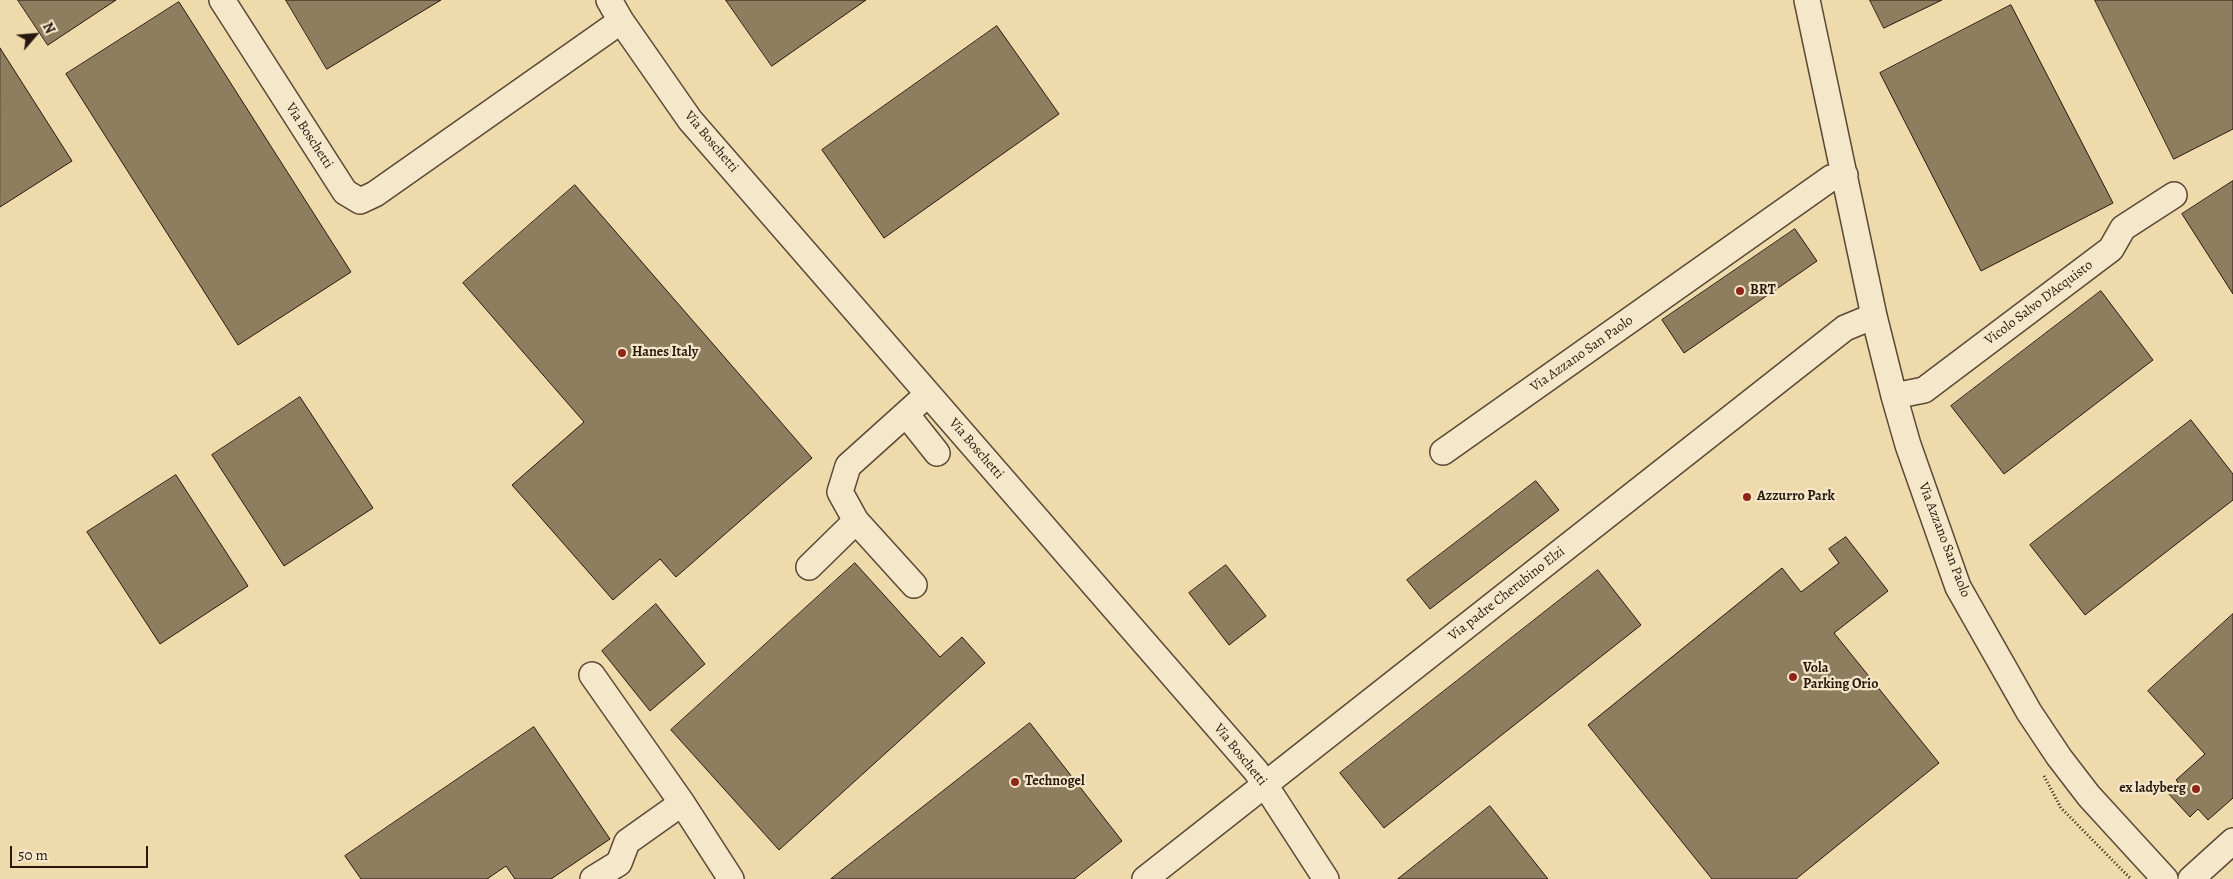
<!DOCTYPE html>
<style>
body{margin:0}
#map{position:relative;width:2233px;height:879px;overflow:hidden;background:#efdaac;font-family:Alegreya,serif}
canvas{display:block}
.north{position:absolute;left:10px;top:10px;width:50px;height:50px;-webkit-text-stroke:4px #f5e7c9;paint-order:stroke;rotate:63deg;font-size:14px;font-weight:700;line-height:20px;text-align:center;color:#27190e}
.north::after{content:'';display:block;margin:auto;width:18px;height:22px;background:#27190e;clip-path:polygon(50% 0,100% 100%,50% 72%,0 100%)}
.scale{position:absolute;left:10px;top:846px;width:138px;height:22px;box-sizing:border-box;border:2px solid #27190e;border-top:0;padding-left:6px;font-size:15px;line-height:18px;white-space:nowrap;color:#27190e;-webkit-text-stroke:4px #f5e7c9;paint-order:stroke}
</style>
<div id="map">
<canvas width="2233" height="879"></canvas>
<div class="north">N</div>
<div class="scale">50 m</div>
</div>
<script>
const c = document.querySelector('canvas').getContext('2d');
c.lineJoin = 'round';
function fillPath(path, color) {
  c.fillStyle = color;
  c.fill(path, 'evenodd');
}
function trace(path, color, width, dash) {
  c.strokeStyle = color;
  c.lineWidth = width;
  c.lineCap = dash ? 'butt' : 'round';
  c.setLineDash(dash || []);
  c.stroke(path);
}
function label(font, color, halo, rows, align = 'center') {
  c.font = font + ' Alegreya,serif';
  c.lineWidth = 4.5;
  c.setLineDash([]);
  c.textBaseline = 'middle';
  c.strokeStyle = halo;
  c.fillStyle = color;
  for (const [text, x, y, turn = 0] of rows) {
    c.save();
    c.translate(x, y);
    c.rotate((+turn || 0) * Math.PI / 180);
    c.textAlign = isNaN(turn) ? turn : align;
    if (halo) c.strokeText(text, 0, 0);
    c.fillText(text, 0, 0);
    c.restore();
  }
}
const building = new Path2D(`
 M18,0H116L48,45Z
 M286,0H441L327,69Z
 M726,0H866L772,66Z
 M1870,0H1942L1884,28Z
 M2095,0H2233V129L2174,159Z
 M179,2L351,272L238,345L66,74Z
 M2011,5L2113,203L1981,271L1880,73Z
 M997,26L1059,114L884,238L822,150Z
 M0,48L72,161L0,207Z
 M2233,181V294L2182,214Z
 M575,185L812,458L676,577L660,559L613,600L512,485L584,422L463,283Z
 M1795,229L1817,261L1684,353L1662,320Z
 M2101,291L2153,360L2004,474L1951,406Z
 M300,397L373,508L284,566L212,455Z
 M2191,420L2233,474V500L2085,615L2030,545Z
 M176,475L248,586L160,644L87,532Z
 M1536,481L1559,510L1430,609L1407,580Z
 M1846,537L1888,591L1834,633L1939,763L1796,879H1712L1588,725L1782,568L1801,592L1839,563L1829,549Z
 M855,563L940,657L962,637L985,663L779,850L671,730Z
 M1226,565L1266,616L1229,645L1189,593Z
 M1598,570L1641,625L1384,828L1340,773Z
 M656,604L705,664L650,711L602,651Z
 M2233,614V798L2208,820L2198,809L2190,817L2167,792L2178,782L2176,780L2205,754L2148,691Z
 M1030,723L1122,841L1074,879H831Z
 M534,727L610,839L551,879H515L506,866L487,879H361L345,856Z
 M1490,806L1548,879H1398Z`);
fillPath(building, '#8f7d60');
trace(building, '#27190e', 1);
const minor = new Path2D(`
 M222,0L345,192L360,201L375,194L621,21
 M609,0L621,21L690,120L1256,771L1326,879
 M1807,0L1874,316L1894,396L1908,445L1958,587L2029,712L2059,757L2089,796L2165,879
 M1894,396L1924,390L2111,249L2123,228L2174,195
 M906,414L937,453
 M1443,452L1831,178L1845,175
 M809,567L856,521
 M914,585L856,521L840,492L848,466L928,394
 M592,675L682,803L731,879
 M593,879L619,863L627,842L682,803
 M1145,879L1845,328L1874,316
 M2191,879L2233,841`);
trace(minor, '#594936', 28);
trace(new Path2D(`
 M2044,776L2061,808L2131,879`), '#27190e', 3, [1, 2.5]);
trace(minor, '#f5e7c9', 25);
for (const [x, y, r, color] of [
 [1740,291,5,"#8f2418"],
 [622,353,5,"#8f2418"],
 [1747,497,5,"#8f2418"],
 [1793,677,5,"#8f2418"],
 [1015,782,5,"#8f2418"],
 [2196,789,5,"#8f2418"]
]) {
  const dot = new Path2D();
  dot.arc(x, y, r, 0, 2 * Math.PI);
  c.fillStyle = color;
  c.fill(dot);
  trace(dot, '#f5e7c9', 2);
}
label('14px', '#27190e', '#f5e7c9', [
 ["Via Boschetti",309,136,57],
 ["Via Boschetti",711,142,50],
 ["Vicolo Salvo D'Acquisto",2039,303,-37],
 ["Via Azzano San Paolo",1582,354,-35],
 ["Via Boschetti",976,449,49],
 ["Via Azzano San Paolo",1944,540,69],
 ["Via padre Cherubino Elzi",1507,594,-38],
 ["Via Boschetti",1240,755,51]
]);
label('bold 14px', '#27190e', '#f5e7c9', [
 ["BRT",1750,291],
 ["Hanes Italy",632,353],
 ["Azzurro Park",1757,497],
 ["Vola",1803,669],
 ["Parking Orio",1803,685],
 ["Technogel",1025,782],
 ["ex ladyberg",2186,789,"right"]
], 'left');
</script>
